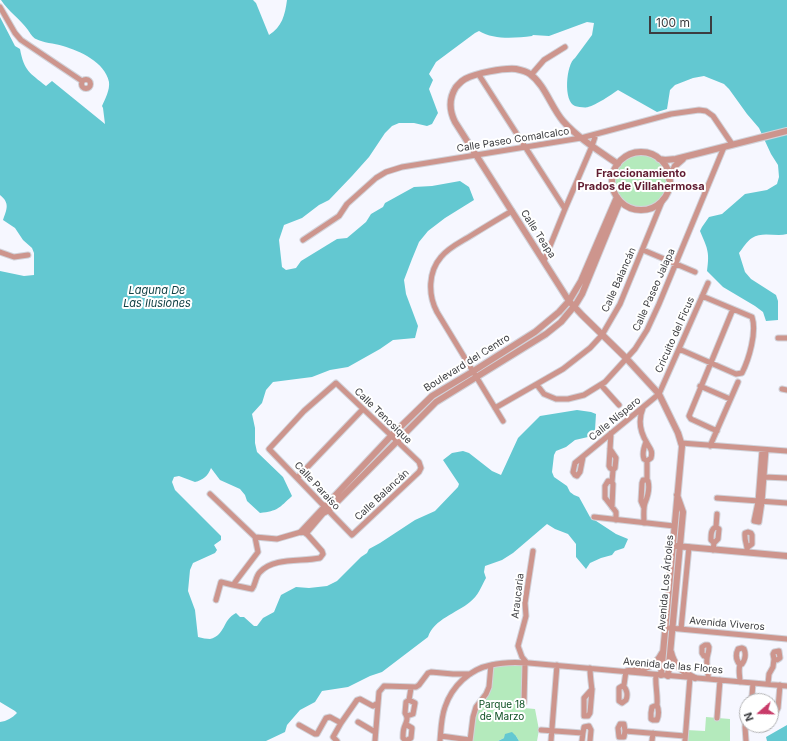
<!DOCTYPE html>
<meta charset="utf-8">
<style>
body{margin:0}
#map{position:relative;width:787px;height:741px;overflow:hidden;background:#f6f7ff;font-family:Inter,sans-serif}
canvas{display:block}
.north{position:absolute;left:739px;top:693px;width:40px;height:40px;box-sizing:border-box;background:#fff;border:1px solid #b1b1b3;border-radius:50%;rotate:250deg;font-size:11px;font-weight:700;line-height:16px;text-align:center;color:#3c3d40}
.north::after{content:'';display:block;margin:auto;width:14px;height:18px;background:#c83b69;clip-path:polygon(50% 0,100% 100%,50% 72%,0 100%)}
.scale{position:absolute;left:649px;top:16px;width:63px;height:18px;box-sizing:border-box;border:2px solid #3c3d40;border-top:0;padding-left:5px;font-size:12px;line-height:14px;white-space:nowrap;color:#3c3d40;-webkit-text-stroke:3px #fff;paint-order:stroke}
</style>
<div id="map">
<canvas width="787" height="741"></canvas>
<div class="north">N</div>
<div class="scale">100 m</div>
</div>
<script>
const c = document.querySelector('canvas').getContext('2d');
c.lineJoin = 'round';
function fillPath(path, color) {
  c.fillStyle = color;
  c.fill(path, 'evenodd');
}
function trace(path, color, width, dash) {
  c.strokeStyle = color;
  c.lineWidth = width;
  c.lineCap = dash ? 'butt' : 'round';
  c.setLineDash(dash || []);
  c.stroke(path);
}
function label(font, color, halo, rows, align = 'center') {
  c.font = font + ' Inter,sans-serif';
  c.lineWidth = 4;
  c.setLineDash([]);
  c.textBaseline = 'middle';
  c.strokeStyle = halo;
  c.fillStyle = color;
  for (const [text, x, y, turn = 0] of rows) {
    c.save();
    c.translate(x, y);
    c.rotate((+turn || 0) * Math.PI / 180);
    c.textAlign = isNaN(turn) ? turn : align;
    if (halo) c.strokeText(text, 0, 0);
    c.fillText(text, 0, 0);
    c.restore();
  }
}
fillPath(new Path2D(`
 M612 181a29 29 0 1 1 58 0a29 29 0 1 1-58 0Z
 M525,663L524,708L535,709L539,730L537,741H519L516,736L504,738L498,741H471L475,712L487,694L492,665Z
 M706,717L730,719V741H685L686,730L705,731Z`), '#b4eabc');
fillPath(new Path2D(`
 M1,0H253L256,3L269,35C282,27 285,15 287,0H787V234C776,237 762,231 752,238C747,241 743,248 739,253L745,272L751,279L776,295L778,301V320L766,321L763,312L755,306L723,287L707,271C710,251 707,248 700,231L702,227L709,217L722,214L745,194L767,190L777,184L779,177L778,165L771,154L759,128L747,114L729,89L724,84L704,76L693,78L675,85L670,90L667,109L657,112L618,90C611,95 596,105 588,107C586,108 578,107 575,106C563,102 566,64 575,58L592,35L594,23L587,22L549,36L533,35L532,36C515,38 494,40 479,31L475,33L436,62L429,74L433,80L429,89L438,113L432,124L427,126L414,123H399L392,126L385,133L369,157L352,176L329,200L319,205L302,218L284,225L279,240L282,267L286,270L296,268L301,261L337,239L347,238L366,222L371,214L383,207L385,203L414,187L432,186L460,181L469,187L474,200L445,218L428,231L419,242L412,259L404,280L406,294L418,326L415,338L393,340L380,349L348,367L330,370L312,377L273,382L266,390L262,403L252,414L255,428V443L257,452L283,477L292,496C279,508 278,511 260,513L247,501L245,495L240,489L220,480L211,468C208,476 203,480 195,482L179,476L174,477L172,482L175,490L221,536V540L214,545L217,550L215,553L193,563L190,570L188,591L195,610L198,637C202,638 207,639 210,639C226,635 222,620 236,613L240,617H244L254,626H257L263,618L274,612L281,595L296,587L309,588L327,586L337,581L361,557L367,553L369,549L380,543L415,520L435,511L458,487L459,484L443,460L452,453L463,451L469,453L492,471L501,475L518,438L540,416L577,410L591,412L596,414L595,430L588,437L575,440L566,447L556,451L554,455L552,472L554,477L567,486L570,492L574,495L579,497L590,517L616,534L628,539L624,548L615,551L612,555L601,558L590,563L586,569L576,557V544L568,534L555,529L547,524L513,553L502,560L485,566L484,572L486,578C481,587 478,596 470,602C457,613 434,619 428,637L382,672L370,676L348,687L322,691L315,702L300,710L287,725L285,732L266,741H0V722C7,721 12,718 17,713L15,711L0,702V271L24,276L34,275V253L32,248L23,240L15,228L3,220C7,209 10,203 0,195V17L15,46L20,49C24,71 30,73 46,86L52,81L105,124L103,108L102,106C105,99 110,90 109,82C105,62 80,51 63,46C54,43 43,43 36,39C33,38 30,33 28,30C20,19 8,11 1,0Z
 M787,725V741H767L766,737Z
 M512,732L516,736L519,741H498L504,738L505,734Z`), '#63c8d1');
const minor = new Path2D(`
 M0,7L15,33L21,40L82,81
 M479,75L565,209
 M531,75L544,60L565,47
 M81.5 84a4.5 4.5 0 1 1 9 0a4.5 4.5 0 1 1-9 0Z
 M303,240L339,216L347,204L376,178L386,172L402,167L581,138L671,114L699,110L706,111L713,116L732,144
 M643,250L695,272
 M0,252L14,257L28,255
 M544,261L565,209L592,146L596,134
 M778,338H787
 M679,349L736,374L742,373C749,359 757,332 752,317L702,296
 M336,383L419,462L421,468L419,472L352,535L269,449L304,411Z
 M537,385L544,394L556,399H568L584,395L605,382L635,349L647,330L659,304L724,147
 M601,385L619,405
 M700,386L730,399
 M782,389L787,390
 M495,408L563,369L590,348L602,335L620,304L663,199
 M643,408C638,420 640,432 647,443C650,449 653,450 651,458L647,461L644,459C642,454 644,447 646,442
 M503,421L437,312C428,295 428,272 441,257C449,247 461,242 472,235C485,227 498,219 512,211
 M717,431L691,419L689,416L733,309
 M681,443L787,451
 M710,446L738,382
 M610,449L616,458L615,468L613,470L610,468L609,466L611,433
 M762,450L758,502L754,521L759,522L762,502L766,450
 M583,457L580,472L577,476L575,475L573,472L575,463L659,394L708,283
 M647,461V480
 M764,477L787,478
 M297,478L363,409
 M612,482L613,470
 M210,494L255,537
 M717,498L787,503
 M612,507L613,484L612,482L608,481L605,486V498L606,499L616,512V520
 M594,517L674,526
 M644,523C644,517 643,509 645,503C648,496 650,489 648,481L646,480H643L642,483L641,501L644,508
 M301,532L306,533L322,551L323,554L320,558C301,562 274,557 260,572C255,577 256,584 252,589L233,585L258,552L255,537L277,539Z
 M714,543L718,539L719,529L716,527
 M713,550L714,543L711,540C711,534 711,529 716,527L717,514
 M747,552C748,545 744,542 745,533L748,532L751,533L752,535V544L748,547
 M216,600L221,582L233,585
 M669,628L787,639
 M681,629L689,547
 M707,657L704,656L702,653V647L705,645H708L709,647C709,652 707,656 707,659C706,666 709,672 708,679
 M527,663L522,657L518,646L526,616L525,603L533,551
 M590,668C590,675 591,682 592,690L590,713L588,716H584V698L592,689
 M656,675C655,685 658,695 657,705L652,707L651,713V719L653,720H657C659,715 659,710 657,705
 M740,682C740,676 738,670 740,665L742,664C745,660 746,654 744,649L742,648L738,649C735,655 736,660 740,665
 M768,684L769,674L773,667L774,659L773,654L774,652L779,651L780,658L777,660L774,659
 M623,686C627,689 628,695 626,700L622,703L619,701V688L624,685L626,671
 M750,701L752,696L753,683
 M524,703L525,663
 M407,716L413,714L415,703L409,700
 M717,718L720,680
 M774,719L775,714L778,708L780,685
 M358,722L375,732
 M341,723L357,700L360,699L373,706L378,703
 M299,725L315,734H317L326,718L330,717L341,723L333,737L337,741
 M407,725L412,728L411,738L406,741L403,738C403,736 403,731 404,728C406,722 409,719 405,713L406,702L409,700L411,688
 M541,730L583,733L584,727L589,726L591,730L590,741
 M625,731L624,724H620L618,728L619,737H624L625,731L685,736
 M441,736L470,740
 M375,741L379,692L384,686L416,687L419,685L428,673L431,672L453,674H470
 M440,741C441,730 441,718 445,707C452,686 470,669 491,665C503,662 517,662 529,663L787,686
 M470,741L473,717L476,707L486,694L489,687L491,665
 M551,741L557,665
 M582,741L583,733
 M652,741L653,733
 M685,741L690,677
 M746,741L745,727L747,705`);
const tertiary = new Path2D(`
 M612 181a29 29 0 1 1 58 0a29 29 0 1 1-58 0Z
 M659,159L665,160L676,159L787,131
 M618,164C599,151 578,138 563,121C551,107 545,85 530,74C526,71 521,70 516,69C503,68 476,73 465,79C461,81 459,84 456,87C449,98 449,110 455,122L569,301L582,315L626,358L659,394L678,433L682,446L661,675
 M669,179L675,166L683,159
 M301,532L391,436L432,396L472,372L535,332L559,312L569,301L581,281L617,197
 M306,533L323,513L329,510L436,402L546,334L561,322L576,304L582,294L620,201
 M676,546L787,556
 M671,652C674,666 683,672 695,678
 M628,671C643,671 655,667 662,653
 M668,676L683,512L677,495`);
trace(minor, '#d1d2d9', 7);
trace(tertiary, '#d1d2d9', 8);
trace(minor, '#cd958d', 5);
trace(tertiary, '#cd958d', 6);
label('10px', '#3c3d40', '#fff', [
 ["Calle Paseo Comalcalco",513,140,-9],
 ["Calle Teapa",538,234,57],
 ["Calle Balancán",619,280,-66],
 ["Calle Paseo Jalapa",654,290,-66],
 ["Cricuito del Ficus",675,335,-66],
 ["Boulevard del Centro",467,363,-32],
 ["Calle Tenosique",383,416,44],
 ["Calle Níspero",615,419,-39],
 ["Calle Paraíso",317,486,47],
 ["Calle Balancán",382,495,-43],
 ["Avenida Los Árboles",666,583,-85],
 ["Araucaria",518,596,-83],
 ["Avenida Viveros",727,624,5],
 ["Avenida de las Flores",673,666,5]
]);
label('10px', '#0b4f21', '#fff', [
 ["Parque 18",502,705],
 ["de Marzo",502,717]
]);
label('bold 11px', '#611d32', '#fff', [
 ["Fraccionamiento",641,174],
 ["Prados de Villahermosa",641,187]
]);
label('italic 11px', '#104044', '#fff', [
 ["Laguna De",157,291],
 ["Las Ilusiones",157,304]
]);
</script>
